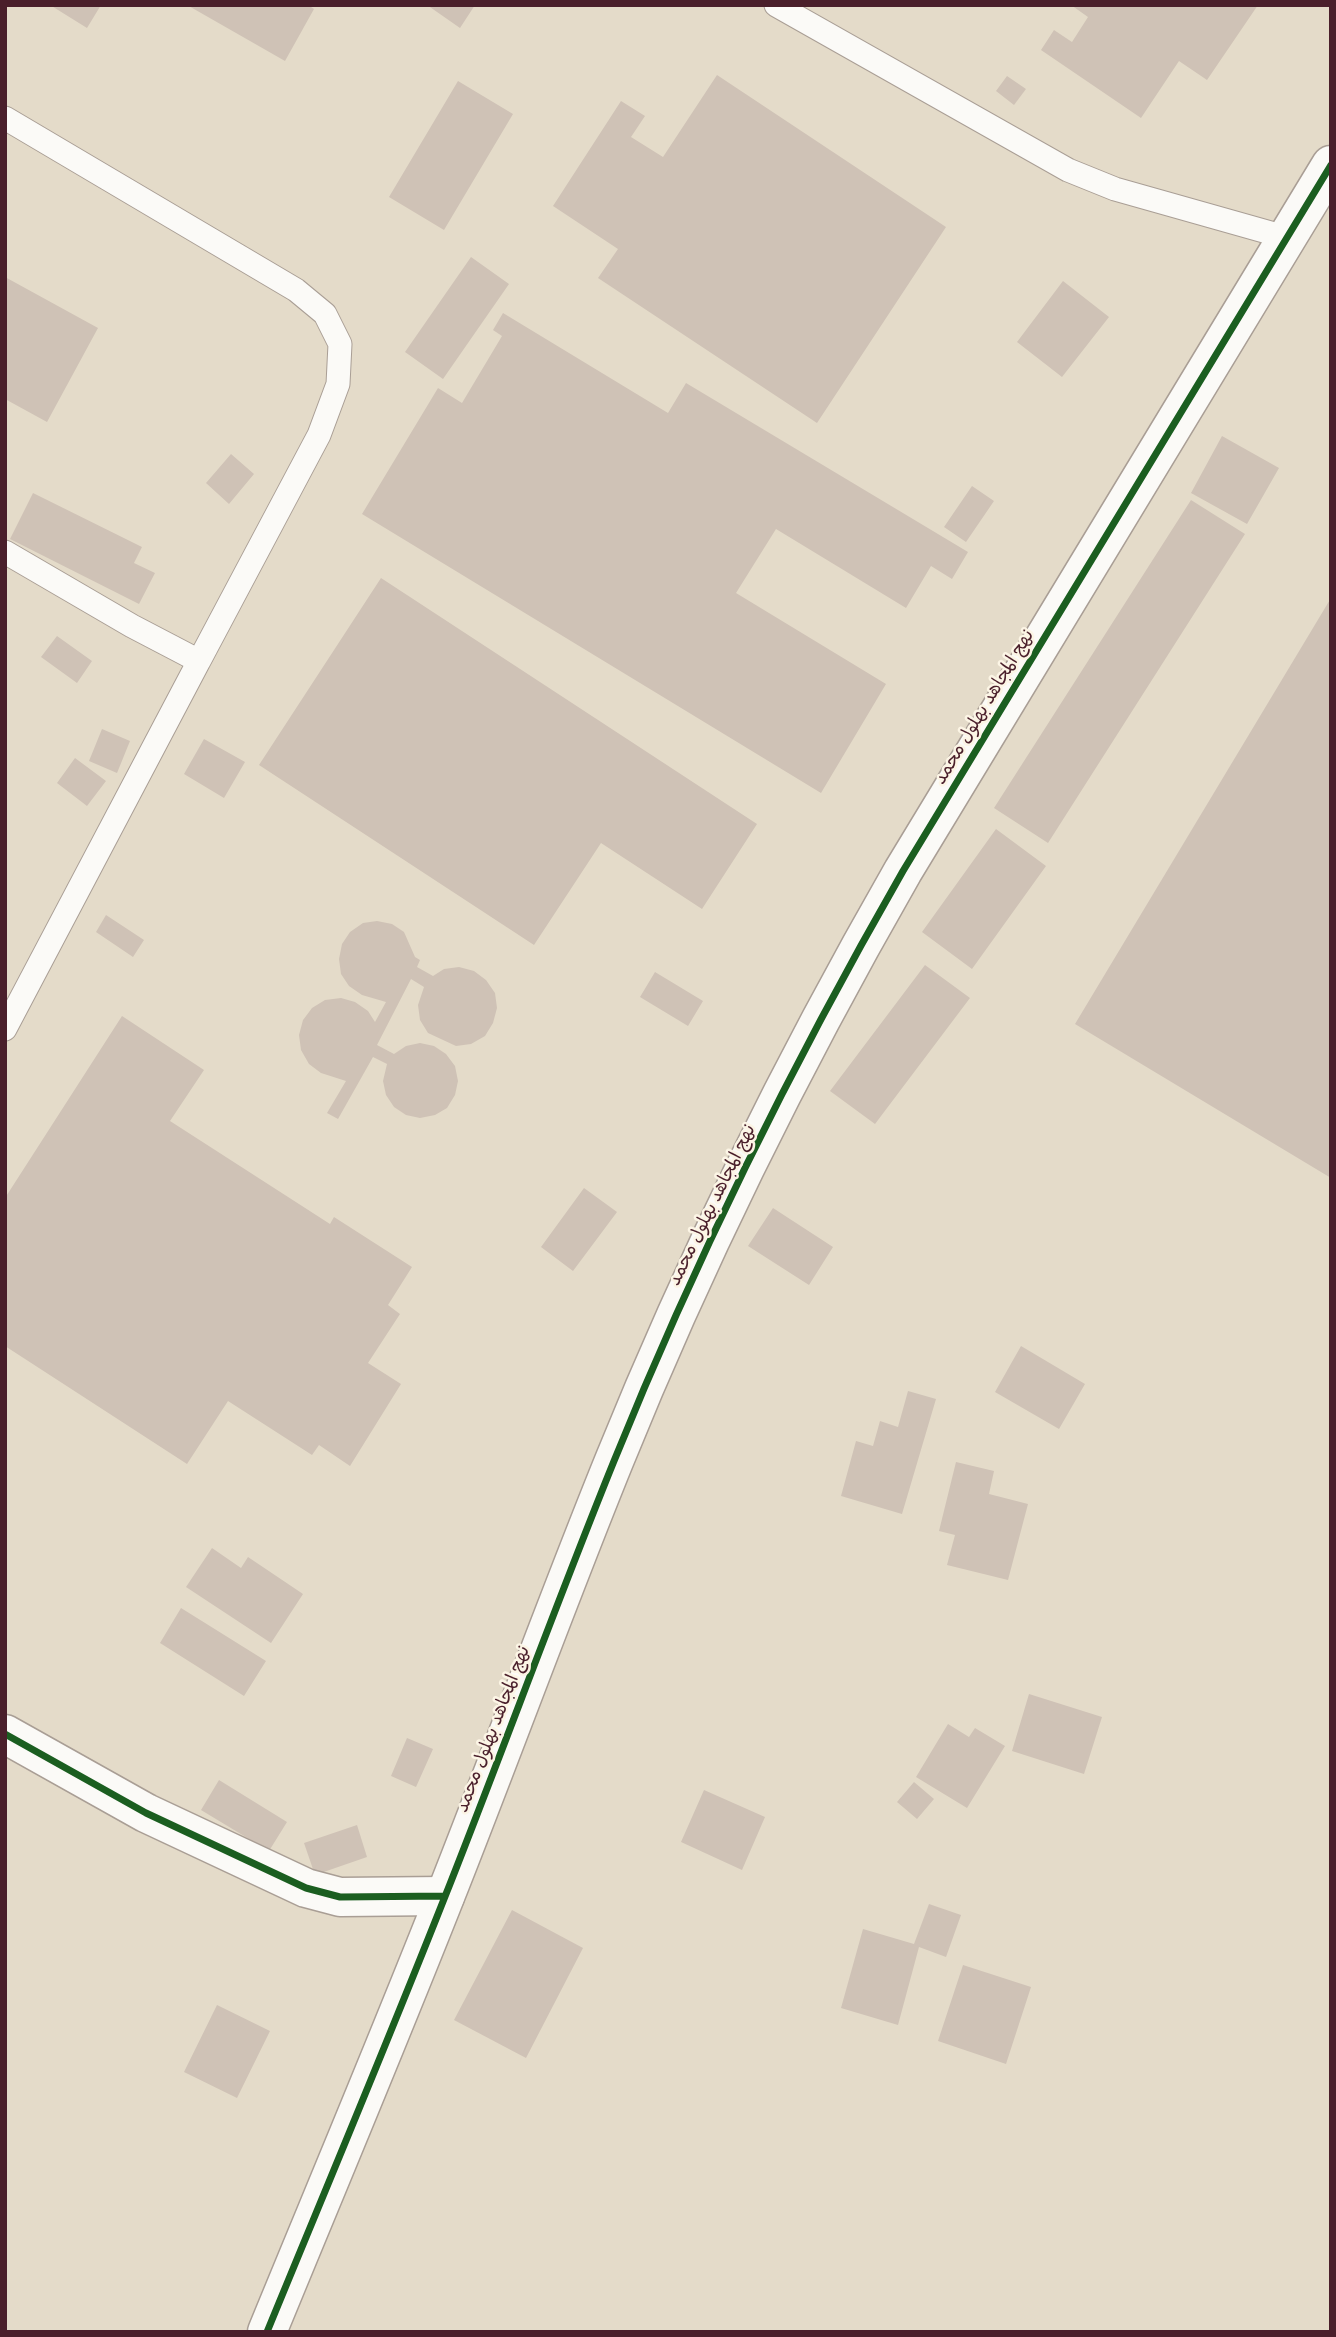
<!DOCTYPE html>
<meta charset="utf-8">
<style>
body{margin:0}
#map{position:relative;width:1336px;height:2337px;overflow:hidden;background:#e4dbc9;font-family:Delius,sans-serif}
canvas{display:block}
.frame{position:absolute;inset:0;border:7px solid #4a1f2b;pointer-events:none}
</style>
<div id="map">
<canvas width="1336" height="2337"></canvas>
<div class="frame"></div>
</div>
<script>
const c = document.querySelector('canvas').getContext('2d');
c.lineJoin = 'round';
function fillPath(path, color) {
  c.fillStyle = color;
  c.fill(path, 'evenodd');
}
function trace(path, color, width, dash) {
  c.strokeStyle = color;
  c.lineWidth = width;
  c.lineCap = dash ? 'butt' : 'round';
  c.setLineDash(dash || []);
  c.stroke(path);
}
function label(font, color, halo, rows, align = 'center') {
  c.font = font + ' Delius,"Playpen Sans Arabic",sans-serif';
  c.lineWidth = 5;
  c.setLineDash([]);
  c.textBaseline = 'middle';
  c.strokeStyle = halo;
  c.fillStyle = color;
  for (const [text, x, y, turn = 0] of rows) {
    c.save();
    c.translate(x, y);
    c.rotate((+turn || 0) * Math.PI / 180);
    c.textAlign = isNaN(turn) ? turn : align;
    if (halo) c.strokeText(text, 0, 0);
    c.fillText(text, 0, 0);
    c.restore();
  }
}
fillPath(new Path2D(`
 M50,5H101L87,28Z
 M187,5H308L314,9L285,61Z
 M427,5H475L460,28Z
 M1071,5H1258L1207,80L1179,61L1141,118L1041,50L1054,30L1072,42L1088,17Z
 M717,75L946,227L817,423L598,278L618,249L553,206L621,101L645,116L631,137L663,157Z
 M1007,76L1026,89L1014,105L996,91Z
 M458,81L513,114L444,230L389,197Z
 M471,257L509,284L443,379L405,352Z
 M5,277L98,328L47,422L5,399Z
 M1063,281L1109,317L1062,377L1017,342Z
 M503,313L668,413L686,383L968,552L952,579L931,566L906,608L776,529L736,593L886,684L821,793L362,514L438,388L462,403L502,336L493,330Z
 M1222,436L1279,468L1247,524L1191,493Z
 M231,454L254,474L229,504L206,483Z
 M972,486L994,501L966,542L944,527Z
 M33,493L142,547L134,563L155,573L139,604L10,539Z
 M1191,500L1245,534L1048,843L994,808Z
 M381,578L757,824L702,909L601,843L534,945L259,765Z
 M1331,598V1178L1075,1024Z
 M57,636L92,661L77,683L41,657Z
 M102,729L130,741L117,773L89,761Z
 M204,739L245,762L224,798L184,774Z
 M75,758L106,781L87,806L57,783Z
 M996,829L1046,866L972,969L922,932Z
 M106,915L144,940L133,957L96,932Z
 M377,921L392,924L404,932L415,957L420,960L417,967L433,976L444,969L459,967L474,971L486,980L495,993L497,1008L493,1023L485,1036L471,1044L456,1046L428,1033L420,1020L418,1005L424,987L411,979L377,1045L394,1054L406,1046L420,1043L434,1046L446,1054L455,1066L458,1081L455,1095L447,1108L435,1115L420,1118L406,1115L394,1107L386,1095L383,1081L387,1064L373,1057L338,1119L327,1113L346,1081L321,1073L309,1064L301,1050L299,1035L303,1020L312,1008L325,1000L341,998L355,1002L368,1011L375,1022L386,1002L362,995L349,986L341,974L339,959L342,944L350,932L363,923Z
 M925,965L970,998L875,1124L830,1091Z
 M655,972L703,1001L688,1026L640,997Z
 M122,1016L204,1070L170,1121L330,1224L334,1217L412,1267L388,1305L400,1314L368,1363L401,1384L350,1466L319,1445L312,1455L228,1401L187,1464L5,1346V1198Z
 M584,1188L617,1212L573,1271L541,1247Z
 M773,1208L833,1247L809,1285L748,1246Z
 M1021,1346L1085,1384L1059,1429L995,1392Z
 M908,1391L936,1399L902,1514L841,1496L856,1441L873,1446L880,1421L898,1427Z
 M956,1462L994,1471L989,1494L1028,1504L1008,1580L947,1565L955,1535L939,1531Z
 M212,1548L241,1568L248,1557L303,1594L271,1643L186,1587Z
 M181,1608L266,1661L244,1696L160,1643Z
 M1029,1694L1102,1717L1084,1774L1012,1751Z
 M948,1724L969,1737L975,1728L1005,1746L967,1808L916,1777Z
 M407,1738L433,1749L416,1787L391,1776Z
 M219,1780L287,1822L269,1851L201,1810Z
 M914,1782L934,1799L917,1819L897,1802Z
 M704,1790L765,1817L742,1870L681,1842Z
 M357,1825L367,1857L315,1875L304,1843Z
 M929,1904L961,1915L946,1957L919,1947L898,2025L841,2008L863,1929L914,1944Z
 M512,1910L583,1948L526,2058L454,2020Z
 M963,1965L1031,1987L1006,2064L938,2041Z
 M217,2005L270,2031L237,2098L184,2072Z`), '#cfc2b6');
const service = new Path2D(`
 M776,5L1068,170L1115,189L1285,237
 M5,118L296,290L325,314L340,344L338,384L319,435L199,661
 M5,552L132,626L199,661L5,1029`);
const minor = new Path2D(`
 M5,1734L146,1813L306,1888L340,1897L445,1896`);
const tertiary = new Path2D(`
 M267,2332C327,2186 388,2041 446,1894C503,1750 556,1604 614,1461C696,1258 794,1061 903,871L1331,165`);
trace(service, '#a99e95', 25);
trace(minor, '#a99e95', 41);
trace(tertiary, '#a99e95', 41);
trace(service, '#fbfaf7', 23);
trace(minor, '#fbfaf7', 38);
trace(tertiary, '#fbfaf7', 38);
trace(new Path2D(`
 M5,1734L146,1813L306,1888L340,1897L445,1896
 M267,2332C327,2186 388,2041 446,1894C503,1750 556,1604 614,1461C696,1258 794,1061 903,871L1331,165`), '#1b5e20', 7);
label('18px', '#4a1f2b', '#fcf5e5', [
 ["نهج المجاهد بهلول محمد",984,707,-59],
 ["نهج المجاهد بهلول محمد",712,1205,-64],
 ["نهج المجاهد بهلول محمد",493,1729,-69]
]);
</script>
